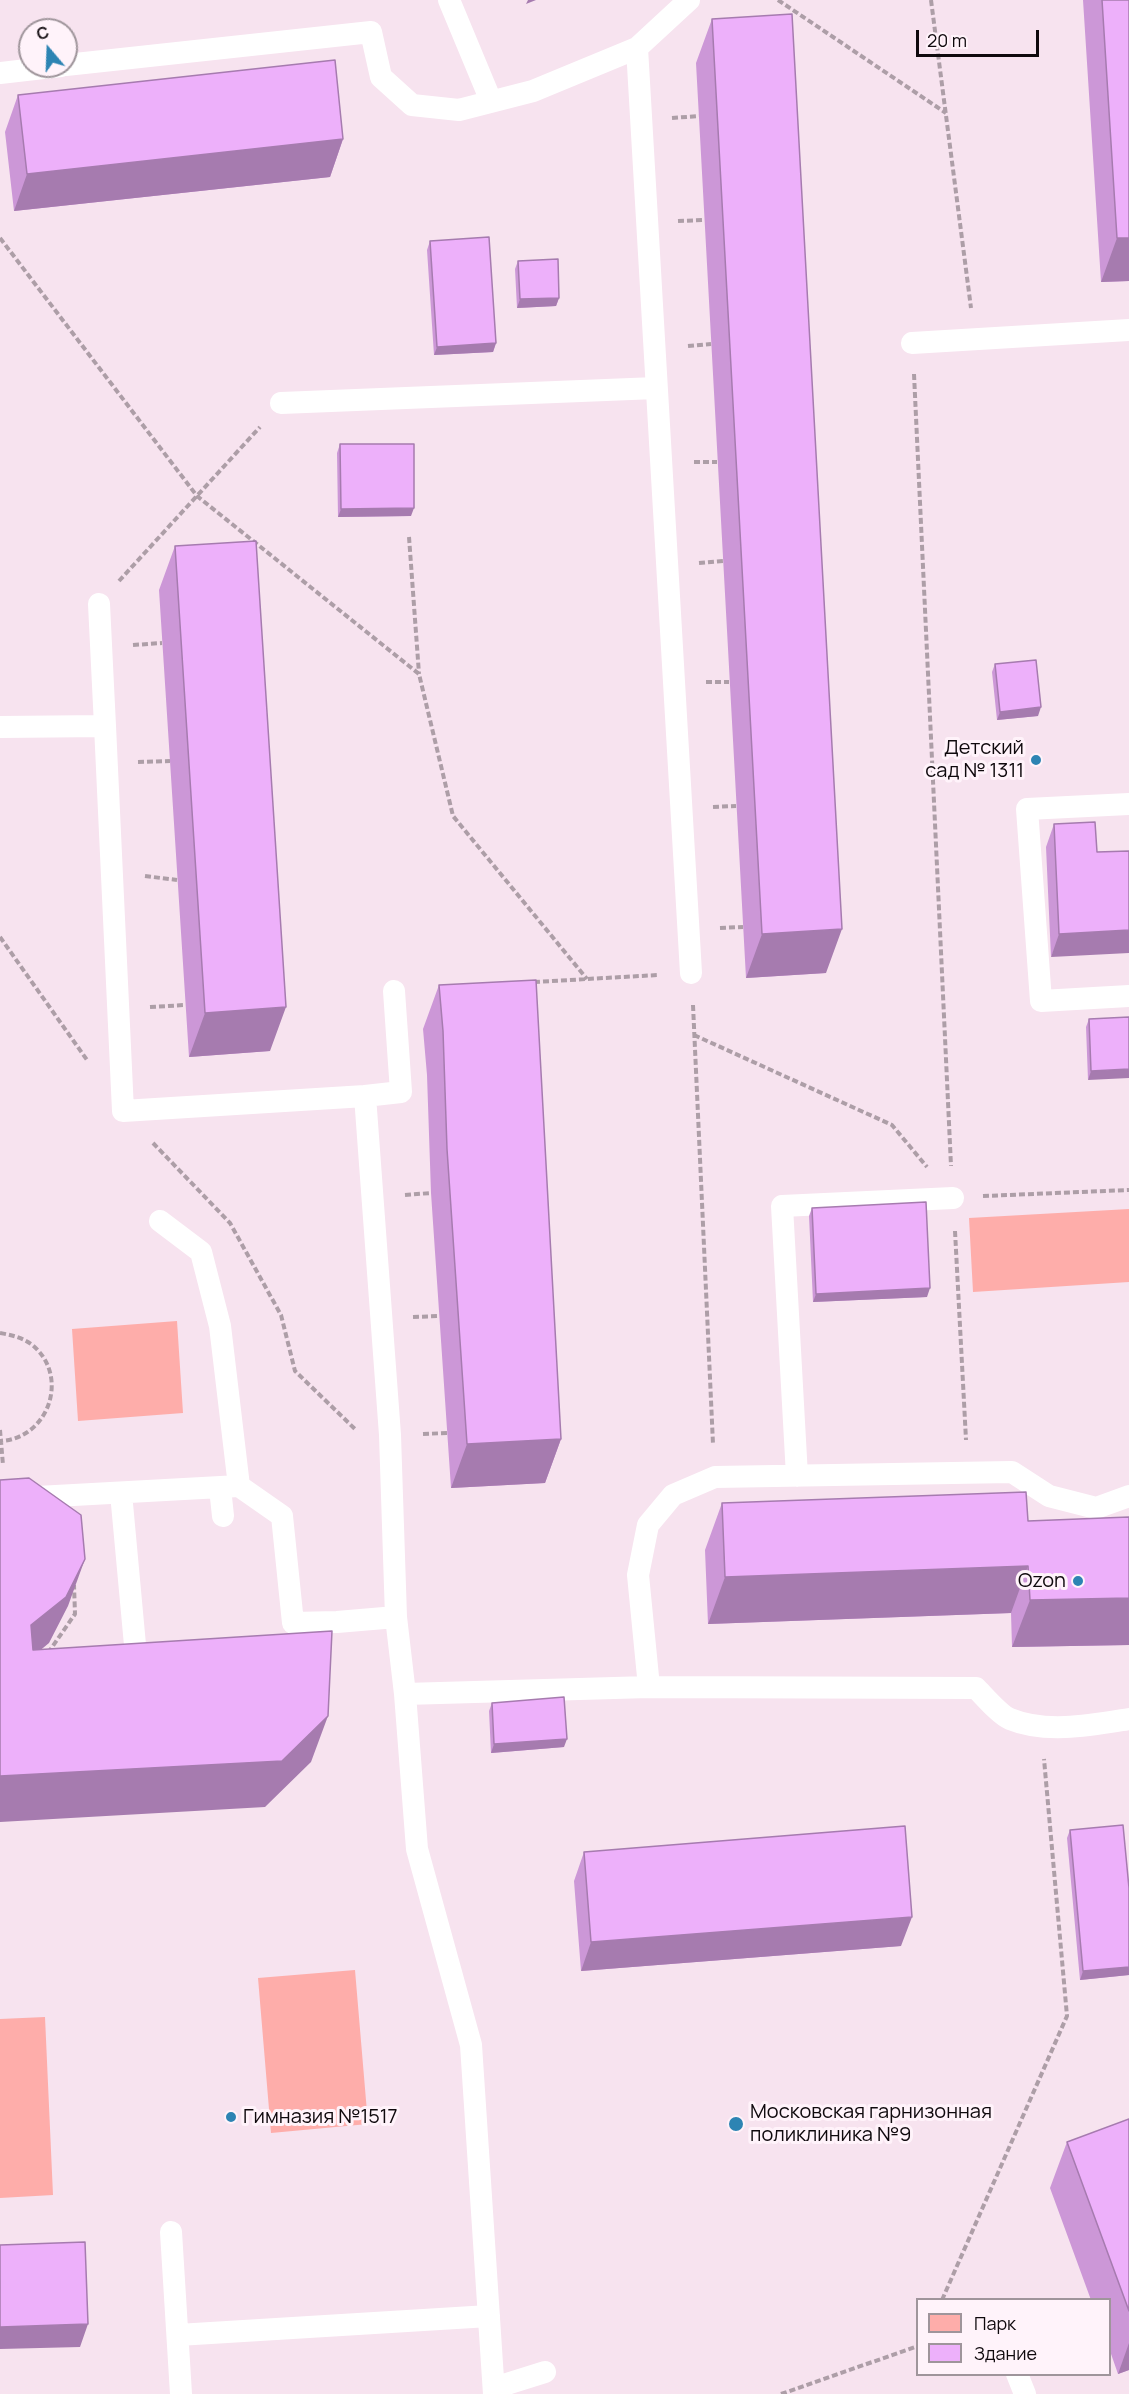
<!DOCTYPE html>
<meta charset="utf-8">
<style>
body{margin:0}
#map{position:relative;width:1129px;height:2394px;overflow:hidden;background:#f7e3ef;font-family:Manrope,sans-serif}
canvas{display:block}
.legend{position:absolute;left:916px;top:2298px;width:195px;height:78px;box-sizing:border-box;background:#fff3fa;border:2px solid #9f959b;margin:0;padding:8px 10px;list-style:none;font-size:18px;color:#0f090d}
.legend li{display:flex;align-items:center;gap:12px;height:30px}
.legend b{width:30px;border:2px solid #9f959b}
.north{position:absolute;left:18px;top:18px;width:60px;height:60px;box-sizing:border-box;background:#fff3fa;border:2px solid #9f959b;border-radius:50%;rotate:341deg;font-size:16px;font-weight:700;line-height:24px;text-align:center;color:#0f090d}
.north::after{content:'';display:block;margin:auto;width:21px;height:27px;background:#2d84b3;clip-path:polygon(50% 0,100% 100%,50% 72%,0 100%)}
.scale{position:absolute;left:916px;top:30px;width:123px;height:27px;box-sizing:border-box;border:3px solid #0f090d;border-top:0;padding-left:8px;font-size:18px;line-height:21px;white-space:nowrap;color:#0f090d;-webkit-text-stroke:4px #fff3fa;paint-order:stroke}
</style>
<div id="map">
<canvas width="1129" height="2394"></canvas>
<ul class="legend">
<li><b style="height:16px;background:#feadaa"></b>Парк</li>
<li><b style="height:16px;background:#edb0fa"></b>Здание</li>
</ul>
<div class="north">С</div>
<div class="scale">20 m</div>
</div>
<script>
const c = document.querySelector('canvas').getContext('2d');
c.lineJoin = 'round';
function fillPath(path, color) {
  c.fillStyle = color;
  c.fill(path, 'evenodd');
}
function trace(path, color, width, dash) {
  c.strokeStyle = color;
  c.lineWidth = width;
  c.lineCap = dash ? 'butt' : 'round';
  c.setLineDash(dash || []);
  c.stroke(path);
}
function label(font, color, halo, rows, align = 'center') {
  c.font = font + ' Manrope,sans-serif';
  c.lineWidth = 6;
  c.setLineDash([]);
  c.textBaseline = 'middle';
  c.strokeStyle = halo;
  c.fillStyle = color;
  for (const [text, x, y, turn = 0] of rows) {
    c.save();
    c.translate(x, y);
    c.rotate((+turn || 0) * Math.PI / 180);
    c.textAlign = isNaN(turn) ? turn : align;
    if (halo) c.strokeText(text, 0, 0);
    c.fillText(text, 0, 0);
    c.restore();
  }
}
fillPath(new Path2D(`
 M1129,1209V1282L973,1292L969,1218Z
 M177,1321L183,1413L78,1421L72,1329Z
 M355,1970L368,2124L271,2133L258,1978Z
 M45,2017L53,2195L0,2198V2019Z`), '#feadaa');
trace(new Path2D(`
 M778,0L946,113
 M931,0L971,308
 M672,118L699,116
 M678,221L704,220
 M0,238L197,496L419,674L453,816L587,979
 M688,346L711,344
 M914,374L951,1166
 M694,462H717
 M409,537L419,674
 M699,563L723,561
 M119,581L260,427
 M133,645L162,643
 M706,682H729
 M138,762L170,761
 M713,807L736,806
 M145,876L177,880
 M720,928L743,927
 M0,937L87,1060
 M534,982L658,975
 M693,1005L713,1444
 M150,1007L185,1005
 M694,1035L892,1125L927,1167
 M153,1143L230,1223L281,1315L295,1371L356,1430
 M405,1195L431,1193
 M983,1196L1129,1190
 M955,1231L966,1440
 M413,1317L439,1316
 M0,1333C11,1335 21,1337 31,1344C71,1375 49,1439 0,1441
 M0,1430L3,1465
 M423,1434L447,1433
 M48,1653L75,1614L74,1585
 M942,2300L1067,2016L1044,1759
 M781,2394L918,2346`), '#ad9ea7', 4, [6, 3]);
trace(new Path2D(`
 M449,0L491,101
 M689,0L637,48L691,973
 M66,65L371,32L381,77L412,105L459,110L533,91L637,48
 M0,73L61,66
 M912,343L1129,330
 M281,403L656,388
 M99,604L105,726
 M0,727L105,726L123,1111L365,1096L390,1435L396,1617L405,1694
 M1129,804L1027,809L1041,1001L1129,996
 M365,1096L401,1092L394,991
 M160,1221L201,1252L220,1326L239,1486
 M797,1476L782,1206L953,1198
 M220,1488L223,1516
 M121,1493L135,1645
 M1129,1496L1096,1508L1049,1496L1012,1472L715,1477L673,1495L648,1525L638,1575L649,1687L976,1688C984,1696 1000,1715 1010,1719C1046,1734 1092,1725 1129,1719
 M0,1499L239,1486L282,1516L293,1623L337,1622L396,1617
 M171,2232L181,2394
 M178,2335L489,2316
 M1017,2374L1025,2394
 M494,2388L545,2372
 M494,2394L471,2045L417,1849L405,1694L649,1687`), '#fff', 22);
fillPath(new Path2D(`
 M1083,0H1129V281L1101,282Z
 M712,19L826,973L746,978L696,63Z
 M18,95L343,139L330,177L14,211L5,132Z
 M430,241L496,343L493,352L434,355L427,250Z
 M518,261L559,298L556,306L517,308L515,269Z
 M340,444L411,516L338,517L337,453Z
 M175,546L270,1051L189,1057L159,590Z
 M995,664L1038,716L997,720L992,672Z
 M1054,824L1097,852L1051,957L1046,847Z
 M439,985L561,1439L545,1483L451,1488L431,1193L427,1075L423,1029Z
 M1129,1017L1088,1080L1086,1027L1089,1019Z
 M812,1208L927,1297L813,1302L809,1216Z
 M722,1503L1028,1521L1129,1517V1645L1012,1647L1011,1613L708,1624L705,1550Z
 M492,1703L564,1747L491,1753L489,1711Z
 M1070,1830L1129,1888V1975L1080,1980L1067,1838Z
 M584,1852L901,1946L581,1971L574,1881Z
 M1129,2119V2370L1118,2374L1110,2351V2300H1091L1050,2188L1067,2142Z`), '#cc97d7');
fillPath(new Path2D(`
 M528,0H536L526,4Z
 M343,139L330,177L14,211L27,174Z
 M1117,238H1129V281L1101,282Z
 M559,298L556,306L517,308L520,299Z
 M496,343L493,352L434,355L437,347Z
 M414,508L411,516L338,517L341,509Z
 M1041,707L1038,716L997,720L1000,712Z
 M842,929L826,973L746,978L762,934Z
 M1129,930V953L1051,957L1059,934Z
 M286,1007L270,1051L189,1057L205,1013Z
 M1129,1069V1078L1088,1080L1091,1071Z
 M930,1288L927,1297L813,1302L816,1294Z
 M561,1439L545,1483L451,1488L467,1444Z
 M85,1559L68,1606L49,1643L14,1672L31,1625Z
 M1028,1566L1011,1613L708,1624L725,1577Z
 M1129,1598V1645L1012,1647L1030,1600Z
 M328,1716L311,1762L265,1807L0,1822V1776Z
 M567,1739L564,1747L491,1753L494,1744Z
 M912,1917L901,1946L581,1971L591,1942Z
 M1129,1967V1975L1080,1980L1083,1971Z
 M88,2324L80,2347L0,2349V2327Z
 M1129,2343V2370L1118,2374Z`), '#a67baf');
const building = new Path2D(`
 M1102,0H1129V238H1117Z
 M792,14L842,929L762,934L712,19Z
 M335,60L343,139L27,174L18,95Z
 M489,237L496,343L437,347L430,241Z
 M558,259L559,298L520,299L518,261Z
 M340,444H414V508L341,509Z
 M256,541L286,1007L205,1013L175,546Z
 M1036,660L1041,707L1000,712L995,664Z
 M1095,822L1097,852L1129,851V930L1059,934L1054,824Z
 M536,980L561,1439L467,1444L447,1149L443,1031L439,985Z
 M1129,1017V1069L1091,1071L1089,1019Z
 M926,1202L930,1288L816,1294L812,1208Z
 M29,1478L81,1515L85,1559L66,1597L31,1625L33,1650L332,1631L328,1716L282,1761L0,1776V1480Z
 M1026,1492L1028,1521L1129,1517V1598L1030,1600L1028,1566L725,1577L722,1503Z
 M564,1697L567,1739L494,1744L492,1703Z
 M1123,1825L1129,1888V1967L1083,1971L1070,1830Z
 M905,1826L912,1917L591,1942L584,1852Z
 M1129,2119V2311L1067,2142Z
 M85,2242L88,2324L0,2327V2245Z`);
fillPath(building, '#edb0fa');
trace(building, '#a67baf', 1.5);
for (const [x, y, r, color] of [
 [1036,760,6,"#2d84b3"],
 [1078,1581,6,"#2d84b3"],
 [231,2117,6,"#2d84b3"],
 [736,2124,8,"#2d84b3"]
]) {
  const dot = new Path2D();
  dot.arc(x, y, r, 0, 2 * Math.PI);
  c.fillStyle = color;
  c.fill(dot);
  trace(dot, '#fff3fa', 2);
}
label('20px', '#0f090d', '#fff3fa', [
 ["Детский",1024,748],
 ["сад № 1311",1024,771],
 ["Ozon",1066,1581],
 ["Московская гарнизонная",750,2112,"left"],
 ["поликлиника №9",750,2135,"left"],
 ["Гимназия №1517",243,2117,"left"]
], 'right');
</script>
